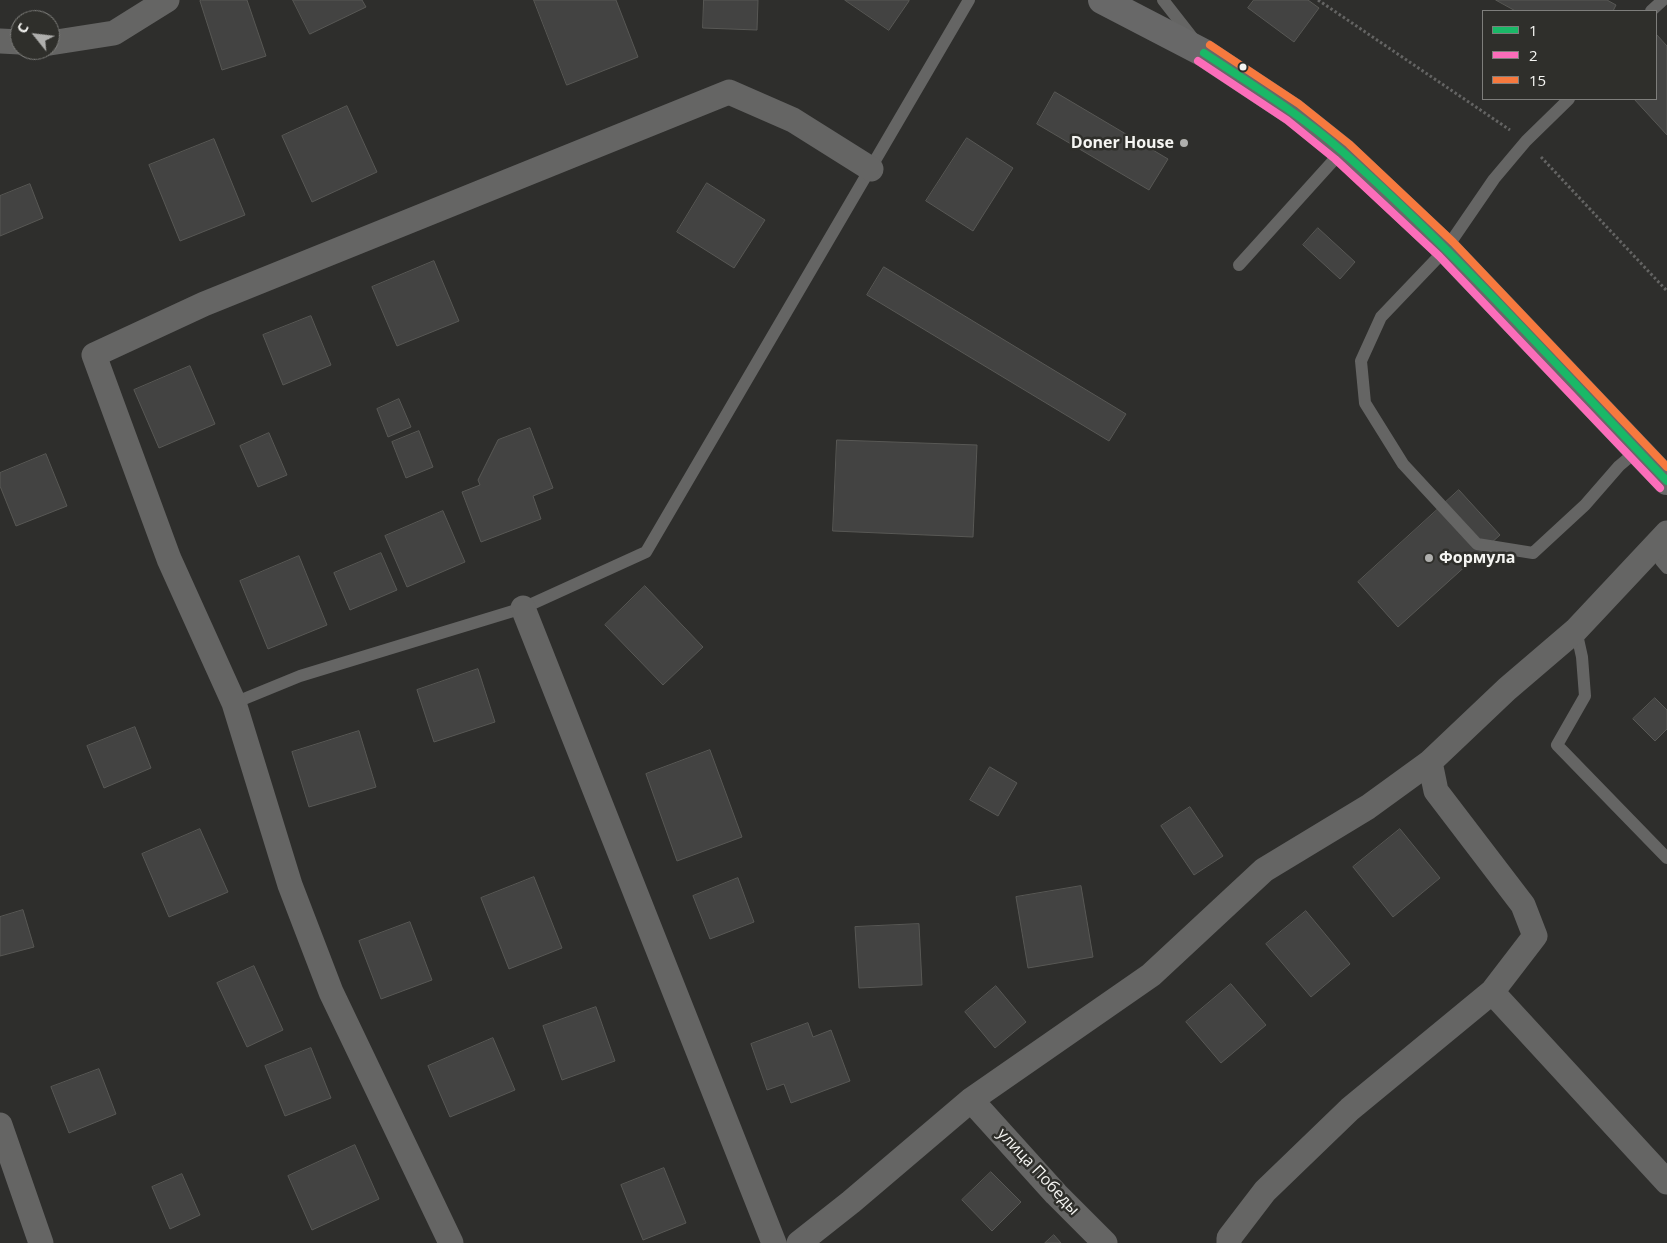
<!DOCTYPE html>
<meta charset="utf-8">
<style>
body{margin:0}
#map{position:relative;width:1667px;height:1243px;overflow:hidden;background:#2e2e2c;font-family:"Open Sans",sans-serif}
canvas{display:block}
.legend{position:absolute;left:1482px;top:10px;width:175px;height:90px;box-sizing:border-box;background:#2f2f2b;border:1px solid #7e7e7b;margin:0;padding:6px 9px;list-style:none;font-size:15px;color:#f5f5f2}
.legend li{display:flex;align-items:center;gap:10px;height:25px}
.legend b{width:25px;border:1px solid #7e7e7b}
.north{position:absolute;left:10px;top:10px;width:50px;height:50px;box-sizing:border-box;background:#2f2f2b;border:1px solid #7e7e7b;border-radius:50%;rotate:299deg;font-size:14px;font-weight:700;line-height:20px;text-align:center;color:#f5f5f2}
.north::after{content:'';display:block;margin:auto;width:18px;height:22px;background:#afafad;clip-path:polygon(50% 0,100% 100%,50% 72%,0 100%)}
</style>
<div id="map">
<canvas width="1667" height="1243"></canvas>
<ul class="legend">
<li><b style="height:6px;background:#1ab867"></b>1</li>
<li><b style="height:6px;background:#fb6dba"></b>2</li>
<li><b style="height:6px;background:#f6793e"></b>15</li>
</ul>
<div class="north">С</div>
</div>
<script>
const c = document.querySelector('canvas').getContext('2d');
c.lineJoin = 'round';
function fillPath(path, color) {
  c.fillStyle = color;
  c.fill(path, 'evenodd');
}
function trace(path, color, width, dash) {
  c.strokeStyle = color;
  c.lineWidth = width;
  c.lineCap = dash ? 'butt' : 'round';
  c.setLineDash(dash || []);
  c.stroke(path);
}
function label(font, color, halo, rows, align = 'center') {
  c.font = font + ' "Open Sans",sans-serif';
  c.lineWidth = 5;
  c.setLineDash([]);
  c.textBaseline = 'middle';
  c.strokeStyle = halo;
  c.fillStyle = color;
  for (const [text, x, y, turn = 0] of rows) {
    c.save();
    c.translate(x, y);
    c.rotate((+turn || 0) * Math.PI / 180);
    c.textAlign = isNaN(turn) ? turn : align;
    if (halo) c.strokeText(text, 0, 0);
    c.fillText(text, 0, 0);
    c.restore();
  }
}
const building = new Path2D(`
 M202,0H247L266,56L222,70L200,1Z
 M293,0H362L366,7L310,34Z
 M534,0H616L638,57L567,85Z
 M704,0H758L757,30L703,28Z
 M845,0H909V1L889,30Z
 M1254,0H1308L1319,8L1294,42L1248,8Z
 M1496,0H1607L1616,5L1613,11H1516Z
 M1656,34L1667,46V135L1634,99H1656Z
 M1055,92L1168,159L1149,190L1037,124Z
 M347,106L377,172L312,202L282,136Z
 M967,138L1013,168L973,231L926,201Z
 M214,139L245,215L180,241L149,165Z
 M707,183L765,220L734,268L677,232Z
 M30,184L43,218L0,236V196Z
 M1318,228L1355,262L1340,279L1303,245Z
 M434,261L459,321L397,346L372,287Z
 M884,267L1126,414L1109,441L867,295Z
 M311,316L331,365L283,385L263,335Z
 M190,366L215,424L159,448L134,390Z
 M399,399L411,427L388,437L377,409Z
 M530,428L553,488L533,496L541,519L481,542L462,492L480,485L478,480L498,440Z
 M419,431L433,467L406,478L392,442Z
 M269,433L287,475L258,487L240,446Z
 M837,440L977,445L973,537L833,531Z
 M46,454L67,506L16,526L0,486V473Z
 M1459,490L1500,535L1398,627L1358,582Z
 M443,511L465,562L407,587L385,536Z
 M381,553L397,590L350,610L334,573Z
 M299,556L327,625L268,649L240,581Z
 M645,586L703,647L663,685L605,625Z
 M478,669L495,722L434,742L417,690Z
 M1655,698L1667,710V729L1655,741L1633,719Z
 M135,727L151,768L104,788L87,746Z
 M359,731L376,787L309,807L292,752Z
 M710,750L742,837L677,861L646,774Z
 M990,767L1017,783L998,816L970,800Z
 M1190,807L1223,856L1194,875L1161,826Z
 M200,829L228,892L169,917L142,854Z
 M1400,829L1440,878L1393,917L1353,867Z
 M534,877L562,948L509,969L481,898Z
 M738,878L754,922L710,939L693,896Z
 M1081,886L1093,957L1028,968L1016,897Z
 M23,910L34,947L0,956V917Z
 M1306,911L1350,964L1311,997L1266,944Z
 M410,922L432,980L381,999L359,941Z
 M919,924L922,985L859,988L855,927Z
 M254,966L283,1030L247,1047L217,983Z
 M1231,984L1266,1025L1221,1063L1186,1022Z
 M996,986L1026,1022L995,1048L965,1012Z
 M596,1007L615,1061L562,1080L543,1026Z
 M808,1023L813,1037L831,1030L850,1081L791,1103L784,1084L767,1090L751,1044Z
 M493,1038L515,1090L450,1117L428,1066Z
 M311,1048L331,1098L285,1116L265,1066Z
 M99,1069L116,1114L69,1133L51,1087Z
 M355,1145L379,1199L312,1230L288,1176Z
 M664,1168L686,1223L643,1240L621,1185Z
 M991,1172L1021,1202L992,1231L962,1200Z
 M182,1174L200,1215L170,1229L152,1187Z
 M1054,1235L1061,1243H1045Z`);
fillPath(building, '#434342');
trace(building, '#585855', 1);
trace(new Path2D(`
 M1318,0L1510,130
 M1541,157L1667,291`), '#646463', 3, [2.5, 2.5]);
trace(new Path2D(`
 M1163,0L1195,41
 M1651,11L1663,0
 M1569,99L1526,141L1494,179L1446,249L1381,317L1361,361L1365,403L1403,464L1477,544L1533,553L1585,505L1619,466L1638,450
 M1239,265L1342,151
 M1663,541L1661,561L1667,568
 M1576,630L1582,657L1585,696L1557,745L1667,858
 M234,703L300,676L523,608L646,552L969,0`), '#656564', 12);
trace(new Path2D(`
 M0,41L20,42
 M50,43L114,33L167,0
 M523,608L774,1243
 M1492,992L1667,1182
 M971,1100L1056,1194L1105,1243
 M0,1125L41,1243
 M451,1243L331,992L290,885L234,703L169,559L94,355L204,304L729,92L793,120L871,169
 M799,1243L851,1202L971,1100L1151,975L1264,870L1368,807L1430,762L1507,689L1576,630L1667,533
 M1229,1243V1238L1265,1191L1350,1109L1492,992L1535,936L1523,905L1436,791L1430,762`), '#656564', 25);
trace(new Path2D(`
 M1102,0L1204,53L1293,112L1342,151L1446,249L1667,481`), '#686868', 28);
trace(new Path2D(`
 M1204,53C1251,84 1300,114 1343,152C1458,254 1561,370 1667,481`), '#1ab867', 8);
trace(new Path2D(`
 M1198,61L1287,120L1335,159L1439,256L1660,488`), '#fb6dba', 8);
trace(new Path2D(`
 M1210,45L1299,104L1349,144L1453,242L1667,467`), '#f6793e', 8);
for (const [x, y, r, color] of [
 [1243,67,4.5,"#f5f5f2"],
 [1184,143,5,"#afafad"],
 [1429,558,5,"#afafad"]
]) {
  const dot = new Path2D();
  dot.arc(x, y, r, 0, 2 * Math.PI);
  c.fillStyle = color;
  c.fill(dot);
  trace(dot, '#2f2f2b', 2);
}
label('bold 16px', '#f5f5f2', '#2f2f2b', [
 ["Doner House",1174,143],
 ["Формула",1439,558,"left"]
], 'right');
label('16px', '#f5f5f2', '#2f2f2b', [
 ["улица Победы",1038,1172,47]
]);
</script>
